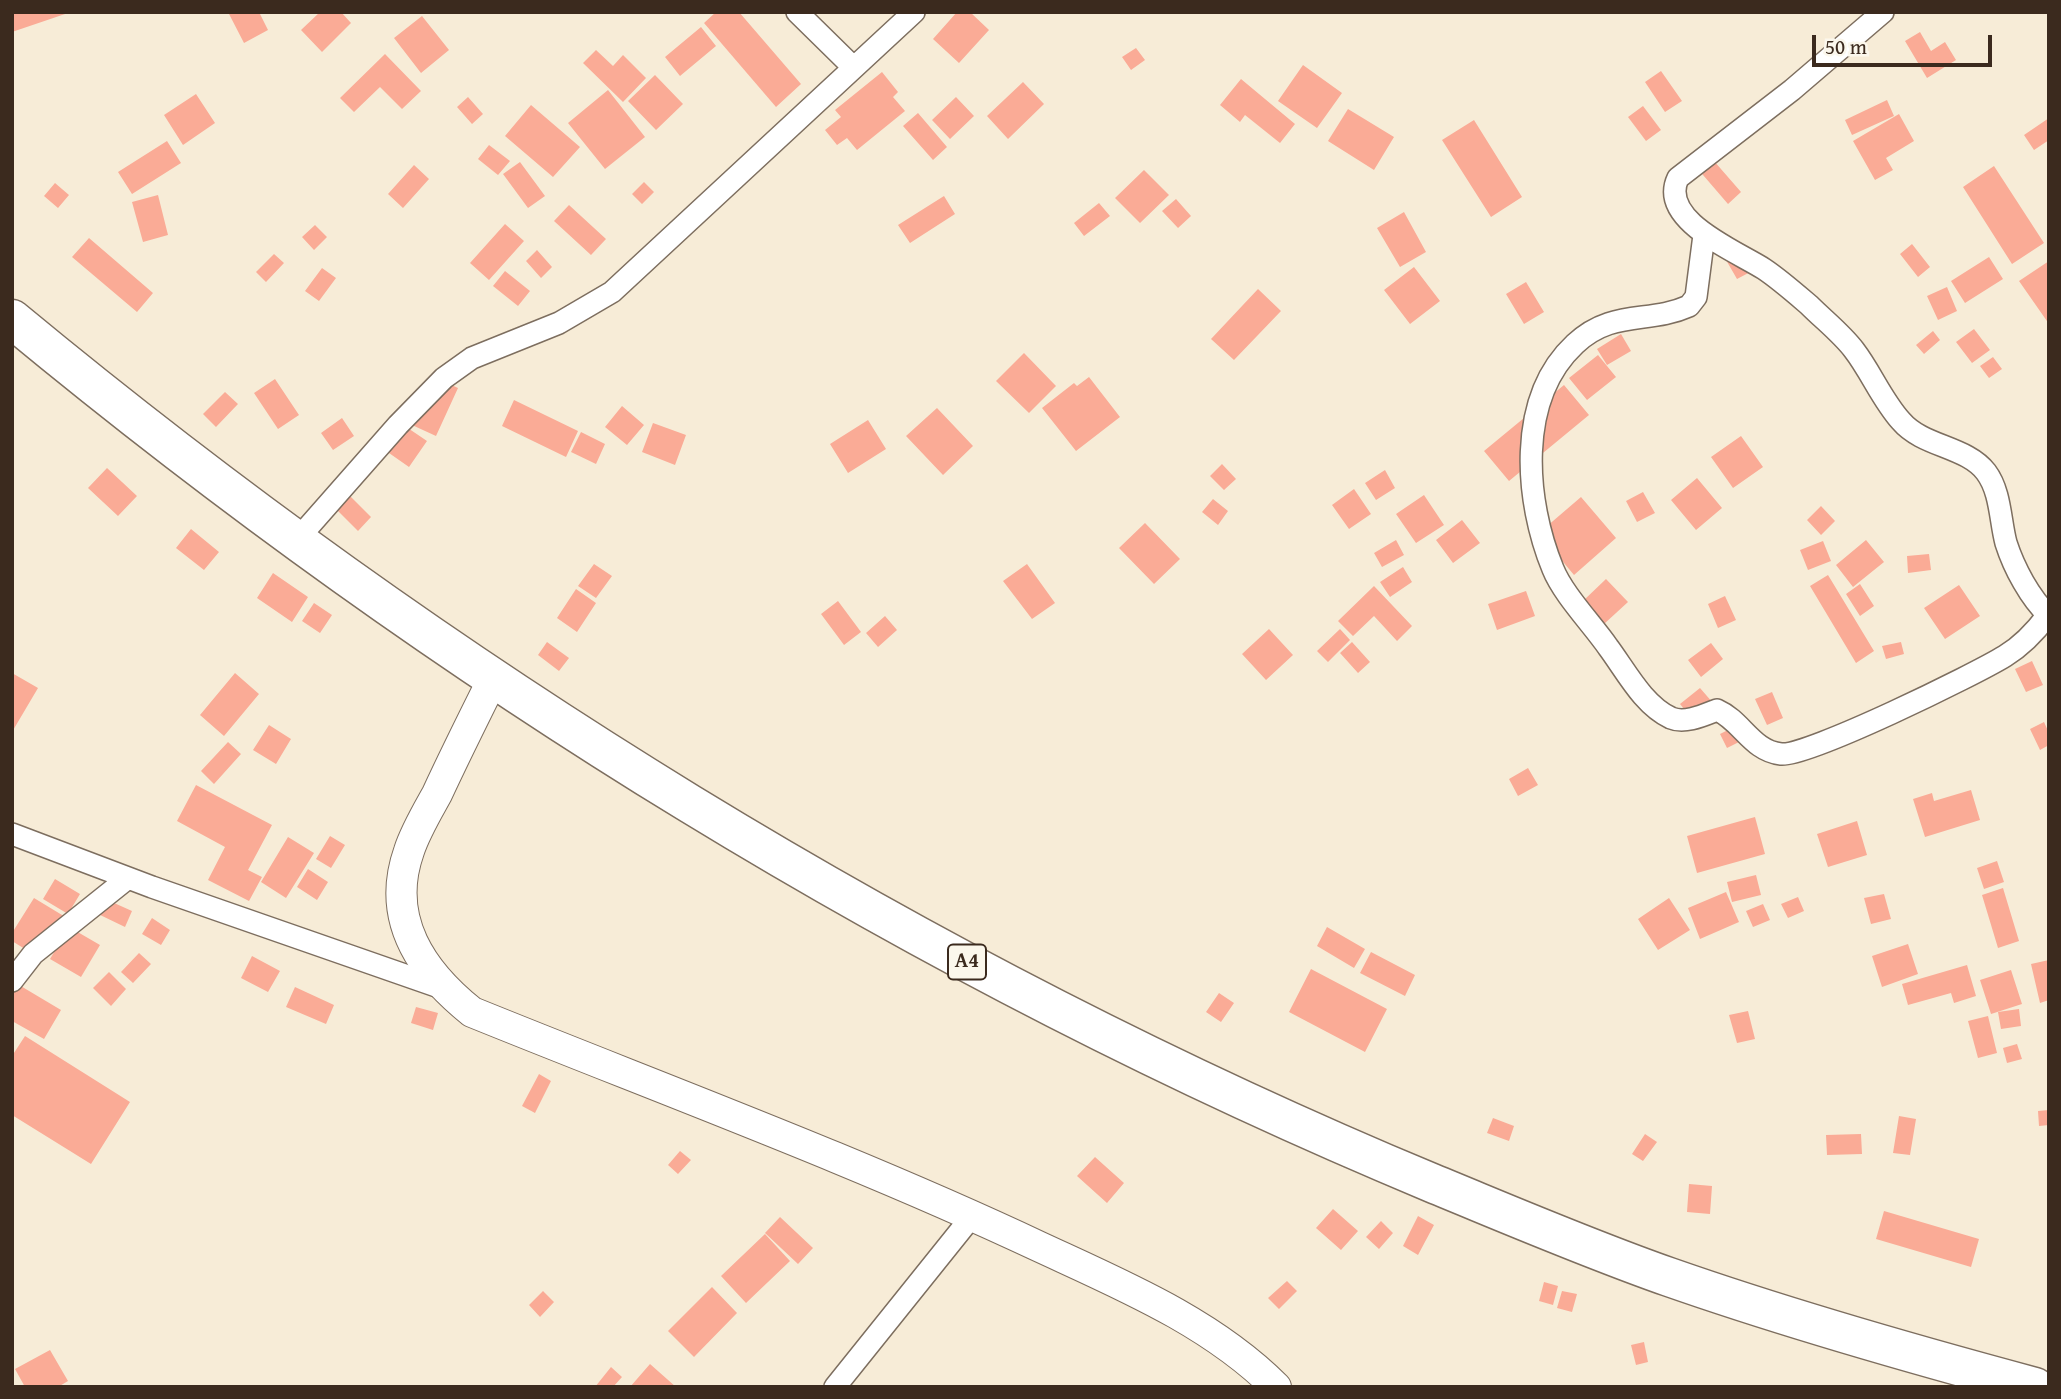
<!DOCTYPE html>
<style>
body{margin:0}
#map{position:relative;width:2061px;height:1399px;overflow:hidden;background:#f7ecd7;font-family:"Gentium Book Plus",serif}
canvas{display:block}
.frame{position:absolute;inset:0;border:14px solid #3b2a1e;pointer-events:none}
.scale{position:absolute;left:1812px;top:35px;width:180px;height:32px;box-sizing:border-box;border:4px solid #3b2a1e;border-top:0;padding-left:9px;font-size:21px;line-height:24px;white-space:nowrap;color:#3b2a1e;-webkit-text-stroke:5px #fbf7ec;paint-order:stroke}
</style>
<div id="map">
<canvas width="2061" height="1399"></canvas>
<div class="frame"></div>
<div class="scale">50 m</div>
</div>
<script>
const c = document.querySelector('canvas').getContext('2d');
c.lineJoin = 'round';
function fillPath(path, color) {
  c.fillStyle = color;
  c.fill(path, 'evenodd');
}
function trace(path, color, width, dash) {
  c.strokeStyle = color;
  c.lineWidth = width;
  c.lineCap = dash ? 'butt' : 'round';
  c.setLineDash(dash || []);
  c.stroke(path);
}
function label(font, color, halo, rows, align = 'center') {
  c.font = font + ' "Gentium Book Plus",serif';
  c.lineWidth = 6;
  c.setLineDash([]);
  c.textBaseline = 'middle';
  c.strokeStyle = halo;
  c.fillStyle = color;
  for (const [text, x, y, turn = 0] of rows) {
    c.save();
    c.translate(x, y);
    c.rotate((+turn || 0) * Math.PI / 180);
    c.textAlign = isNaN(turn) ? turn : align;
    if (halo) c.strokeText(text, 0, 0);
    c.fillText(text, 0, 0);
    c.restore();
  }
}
fillPath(new Path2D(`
 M12,12H68V13L12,32Z
 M228,12H259L268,30L244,43Z
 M320,12H341L351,23L322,52L301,30Z
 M716,12H739L801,84L776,107L704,23Z
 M957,12H970L989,30L959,63L933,39Z
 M422,16L449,50L421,73L394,38Z
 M701,27L716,46L680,76L665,57Z
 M1920,32L1931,51L1945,42L1956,60L1927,78L1905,41Z
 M1136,48L1145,60L1131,70L1122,57Z
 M596,50L613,66L623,55L646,78L623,102L583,63Z
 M385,54L421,91L402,109L380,87L354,112L340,98Z
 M1303,65L1342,93L1317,128L1278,101Z
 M1661,71L1682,101L1665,112L1645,82Z
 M882,72L898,92L893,97L905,111L857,150L847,138L837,145L825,130L841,117L835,110Z
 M655,75L683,104L656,130L628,101Z
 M1241,79L1295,124L1280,143L1245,115L1240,122L1220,105Z
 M1023,82L1044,104L1008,139L987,116Z
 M608,90L645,137L605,169L568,123Z
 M196,94L215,123L183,145L164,115Z
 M468,97L483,114L472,124L457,107Z
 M956,97L974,116L950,139L932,120Z
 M1887,100L1894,116L1852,135L1845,120Z
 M531,105L580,147L553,177L505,136Z
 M1643,106L1661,130L1646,141L1628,117Z
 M1348,109L1394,137L1374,170L1328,141Z
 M918,113L947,147L933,160L903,126Z
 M1899,114L1914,141L1886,158L1893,170L1875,180L1853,141Z
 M2049,118V140L2034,150L2024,135Z
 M1474,120L1522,197L1491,217L1442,140Z
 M167,141L181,163L132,194L118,172Z
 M489,145L510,161L498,175L478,159Z
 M1714,161L1741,192L1728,204L1697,168Z
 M520,162L545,196L528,208L503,174Z
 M414,165L429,179L403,208L388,194Z
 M1994,166L2044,243L2012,264L1963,187Z
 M1144,170L1169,195L1140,223L1115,198Z
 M644,182L654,192L642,204L632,194Z
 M55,183L69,195L58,208L44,196Z
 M158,195L168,235L143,242L132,202Z
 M944,196L955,214L910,243L898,225Z
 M1176,199L1191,216L1178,228L1162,211Z
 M1099,203L1110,216L1084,236L1074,223Z
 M569,205L606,239L591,255L554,221Z
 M1404,212L1426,252L1400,267L1377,228Z
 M505,224L524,241L489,280L470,263Z
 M315,225L327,237L314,250L302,237Z
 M89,238L153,293L137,312L72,257Z
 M1741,242L1756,269L1737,279L1722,253Z
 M1912,244L1930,267L1918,277L1900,254Z
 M537,250L552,267L541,278L526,261Z
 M274,254L284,263L266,282L256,272Z
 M1989,257L2003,279L1965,303L1951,281Z
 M2049,261V324L2019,281Z
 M1414,267L1440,301L1410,324L1384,290Z
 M322,268L336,278L319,301L305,291Z
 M505,271L530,291L518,306L493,286Z
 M1526,282L1544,312L1524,324L1506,294Z
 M1947,287L1957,311L1938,320L1927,296Z
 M1258,289L1281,311L1234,360L1211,339Z
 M1974,329L1990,350L1972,363L1956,342Z
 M1933,331L1940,340L1924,354L1916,345Z
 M1621,334L1631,351L1607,365L1597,349Z
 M1024,353L1056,386L1029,413L996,381Z
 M1598,355L1616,377L1587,400L1569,378Z
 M1993,357L2002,369L1989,378L1980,366Z
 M434,377L458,388L436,436L412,425Z
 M1089,377L1120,417L1076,451L1042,408L1074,383L1077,386Z
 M275,379L299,415L278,429L254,393Z
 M1564,385L1589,415L1509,481L1484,451Z
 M225,392L238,404L216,427L203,414Z
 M514,400L578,431L566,457L502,426Z
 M622,406L644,425L627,445L605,427Z
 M937,408L973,446L943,475L906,436Z
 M342,418L354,436L333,450L321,433Z
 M396,420L427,441L409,467L379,446Z
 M868,420L886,449L848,473L830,444Z
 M653,423L686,435L675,465L642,452Z
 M581,432L605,444L596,464L571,452Z
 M1741,436L1763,467L1733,488L1711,457Z
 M1222,464L1236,479L1224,490L1210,476Z
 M107,468L137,496L118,516L88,488Z
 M1385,470L1395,488L1376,500L1365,483Z
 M1697,478L1722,508L1696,530L1671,500Z
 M1354,489L1371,514L1349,529L1332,505Z
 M1643,492L1655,513L1637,522L1626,501Z
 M348,494L371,517L358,531L335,508Z
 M1424,495L1444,525L1416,543L1396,514Z
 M1581,497L1616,538L1574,575L1539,533Z
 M1213,499L1228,511L1218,525L1202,512Z
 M1821,506L1835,521L1821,535L1807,520Z
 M1462,520L1480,543L1453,563L1436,540Z
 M1145,523L1180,559L1154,584L1119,548Z
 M191,529L219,552L204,570L176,548Z
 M1396,540L1404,555L1382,567L1374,553Z
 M1866,540L1884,562L1853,587L1836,565Z
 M1823,541L1831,561L1808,570L1800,550Z
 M1929,554L1931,570L1908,573L1907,556Z
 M594,564L612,576L596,598L578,586Z
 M1027,564L1055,603L1032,619L1003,581Z
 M1403,567L1412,582L1390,597L1380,582Z
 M273,573L308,597L292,622L257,598Z
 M1828,575L1874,651L1856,663L1810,586Z
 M1606,579L1628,602L1604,624L1583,601Z
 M1860,584L1874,606L1860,616L1846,594Z
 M1959,585L1980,616L1945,639L1924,608Z
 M1374,586L1412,626L1397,641L1374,616L1353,636L1338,621Z
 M576,589L596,603L577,632L557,618Z
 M1526,591L1535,616L1497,630L1488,604Z
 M1725,596L1736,620L1718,628L1708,604Z
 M838,601L861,632L844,645L821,614Z
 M314,603L332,615L320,633L302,621Z
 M885,616L897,630L878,647L866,633Z
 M1269,629L1293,655L1266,680L1242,654Z
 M1340,629L1350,640L1328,662L1317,651Z
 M547,642L569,658L559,671L538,655Z
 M1352,642L1370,662L1358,673L1340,653Z
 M1901,642L1904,654L1886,659L1882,646Z
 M1711,643L1723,659L1701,677L1688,660Z
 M2032,661L2043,685L2026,692L2015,669Z
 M12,673L38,688L12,732Z
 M235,673L259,694L224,736L200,715Z
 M1700,688L1713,703L1693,720L1680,704Z
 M1772,692L1783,718L1767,725L1755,699Z
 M2044,722L2049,733V745L2040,750L2030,729Z
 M269,725L291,739L276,764L253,750Z
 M1736,726L1743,740L1727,748L1720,734Z
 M228,742L241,754L214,784L201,771Z
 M1528,768L1538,785L1518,796L1509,779Z
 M196,785L272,825L248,870L262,877L249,901L208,880L225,847L177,821Z
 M1971,790L1980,820L1925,837L1913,799L1932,793L1934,801Z
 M1755,817L1765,854L1697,873L1687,836Z
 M1857,821L1867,855L1828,867L1817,834Z
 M330,836L345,845L331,868L316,859Z
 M288,837L314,853L286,898L261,882Z
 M1997,861L2004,882L1984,889L1977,868Z
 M308,869L328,882L317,900L297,887Z
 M1756,875L1761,895L1732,902L1727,882Z
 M55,879L80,894L68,914L43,899Z
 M2003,888L2019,941L1998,948L1982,895Z
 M1726,892L1739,922L1700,939L1688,908Z
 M1884,894L1891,919L1871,924L1864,898Z
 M1798,897L1804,911L1788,918L1781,904Z
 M34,898L67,918L41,959L12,941V933Z
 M103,898L132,911L125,927L96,913Z
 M1669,898L1690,930L1658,950L1638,919Z
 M1763,904L1770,920L1753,927L1746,911Z
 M152,918L170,930L161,945L142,934Z
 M69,927L100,945L81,977L50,959Z
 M1327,927L1365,949L1354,968L1317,946Z
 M1908,944L1918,974L1882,987L1872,956Z
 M1371,952L1415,975L1405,996L1360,973Z
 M139,953L151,964L133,983L121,972Z
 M252,956L280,971L268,992L241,978Z
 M2049,960V1000L2040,1003L2031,964Z
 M1967,965L1976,996L1954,1003L1951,993L1908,1005L1902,984Z
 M1311,969L1387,1009L1365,1052L1289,1012Z
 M2011,970L2022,1004L1991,1014L1980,980Z
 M109,972L126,989L111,1006L93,988Z
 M14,982L61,1010L44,1039L12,1021Z
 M295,987L334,1005L326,1024L286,1007Z
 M1219,993L1234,1003L1221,1022L1206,1012Z
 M416,1007L438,1013L433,1030L411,1023Z
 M2019,1009L2021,1026L2001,1029L1998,1012Z
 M1748,1011L1755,1039L1737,1043L1729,1015Z
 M1988,1016L1997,1053L1978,1058L1968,1021Z
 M25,1036L130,1102L91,1164L12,1115V1056Z
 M2017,1044L2022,1059L2007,1063L2003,1048Z
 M539,1074L551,1081L535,1113L522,1106Z
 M2049,1110V1125L2039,1126L2038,1111Z
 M1899,1116L1916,1119L1910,1155L1893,1153Z
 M1493,1118L1514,1126L1509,1141L1487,1133Z
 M1645,1134L1657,1142L1643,1161L1632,1154Z
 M1861,1134L1862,1154L1827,1155L1826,1135Z
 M680,1151L691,1160L678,1174L668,1165Z
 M1095,1157L1124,1183L1107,1203L1077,1176Z
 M1689,1184L1712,1186L1710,1214L1687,1212Z
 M1333,1209L1358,1231L1341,1250L1316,1228Z
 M1884,1211L1979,1239L1971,1267L1876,1239Z
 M1418,1216L1434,1225L1418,1255L1403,1246Z
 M780,1217L813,1248L798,1264L765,1233Z
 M1381,1221L1393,1233L1379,1249L1366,1237Z
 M765,1234L790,1261L746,1303L721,1276Z
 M1287,1281L1297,1291L1279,1309L1268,1298Z
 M1544,1282L1558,1286L1553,1305L1539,1301Z
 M712,1287L737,1313L694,1357L668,1331Z
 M543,1291L554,1302L540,1317L529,1305Z
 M1562,1291L1577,1294L1572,1312L1557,1308Z
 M1644,1342L1648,1362L1636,1365L1631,1345Z
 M50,1350L68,1381L58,1387H25L15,1369Z
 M650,1364L676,1387H630Z
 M611,1367L622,1377L613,1387H595Z`), '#faab96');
const street = new Path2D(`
 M797,12L853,67
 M1883,12L1792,90L1678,178C1658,220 1736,251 1764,269C1779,279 1795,293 1809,305C1824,320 1842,334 1854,350C1871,372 1882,400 1901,421C1923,447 1966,446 1986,472C2001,492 2000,521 2006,543C2014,568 2030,598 2049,616
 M1704,235L1696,297L1689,306C1649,324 1612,309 1575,344C1516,399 1525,501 1553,569C1563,594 1592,624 1608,647C1626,671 1643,705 1671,718C1685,724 1704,715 1717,710C1742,721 1752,751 1781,754C1807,757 1976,674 2005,656C2023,645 2035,632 2047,616
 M295,542L398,425L444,378L472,358L559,323L612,292L914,12
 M12,834L152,887L442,988
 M12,981L33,954L128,878
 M835,1387L973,1215`);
const secondary = new Path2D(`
 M493,679C474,717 455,755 437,794C427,812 415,832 409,851C385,919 422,972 472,1012C662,1089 855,1160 1040,1247C1122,1285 1211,1322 1276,1387`);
const highway = new Path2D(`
 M12,319C441,674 918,969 1432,1183C1510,1215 1589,1249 1669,1277C1789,1319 1912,1354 2035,1387`);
trace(street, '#7d6e5f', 24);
trace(secondary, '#7d6e5f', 32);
trace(highway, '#7d6e5f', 41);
trace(street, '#fff', 21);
trace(secondary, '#fff', 30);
trace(highway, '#fff', 38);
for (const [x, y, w] of [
 [967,962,38]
]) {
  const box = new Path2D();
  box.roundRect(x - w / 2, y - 17.5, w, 35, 5);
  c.fillStyle = '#fbf7ec';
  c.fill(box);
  trace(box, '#3b2a1e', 2);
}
label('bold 21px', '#3b2a1e', null, [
 ["A4",967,962]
]);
</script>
